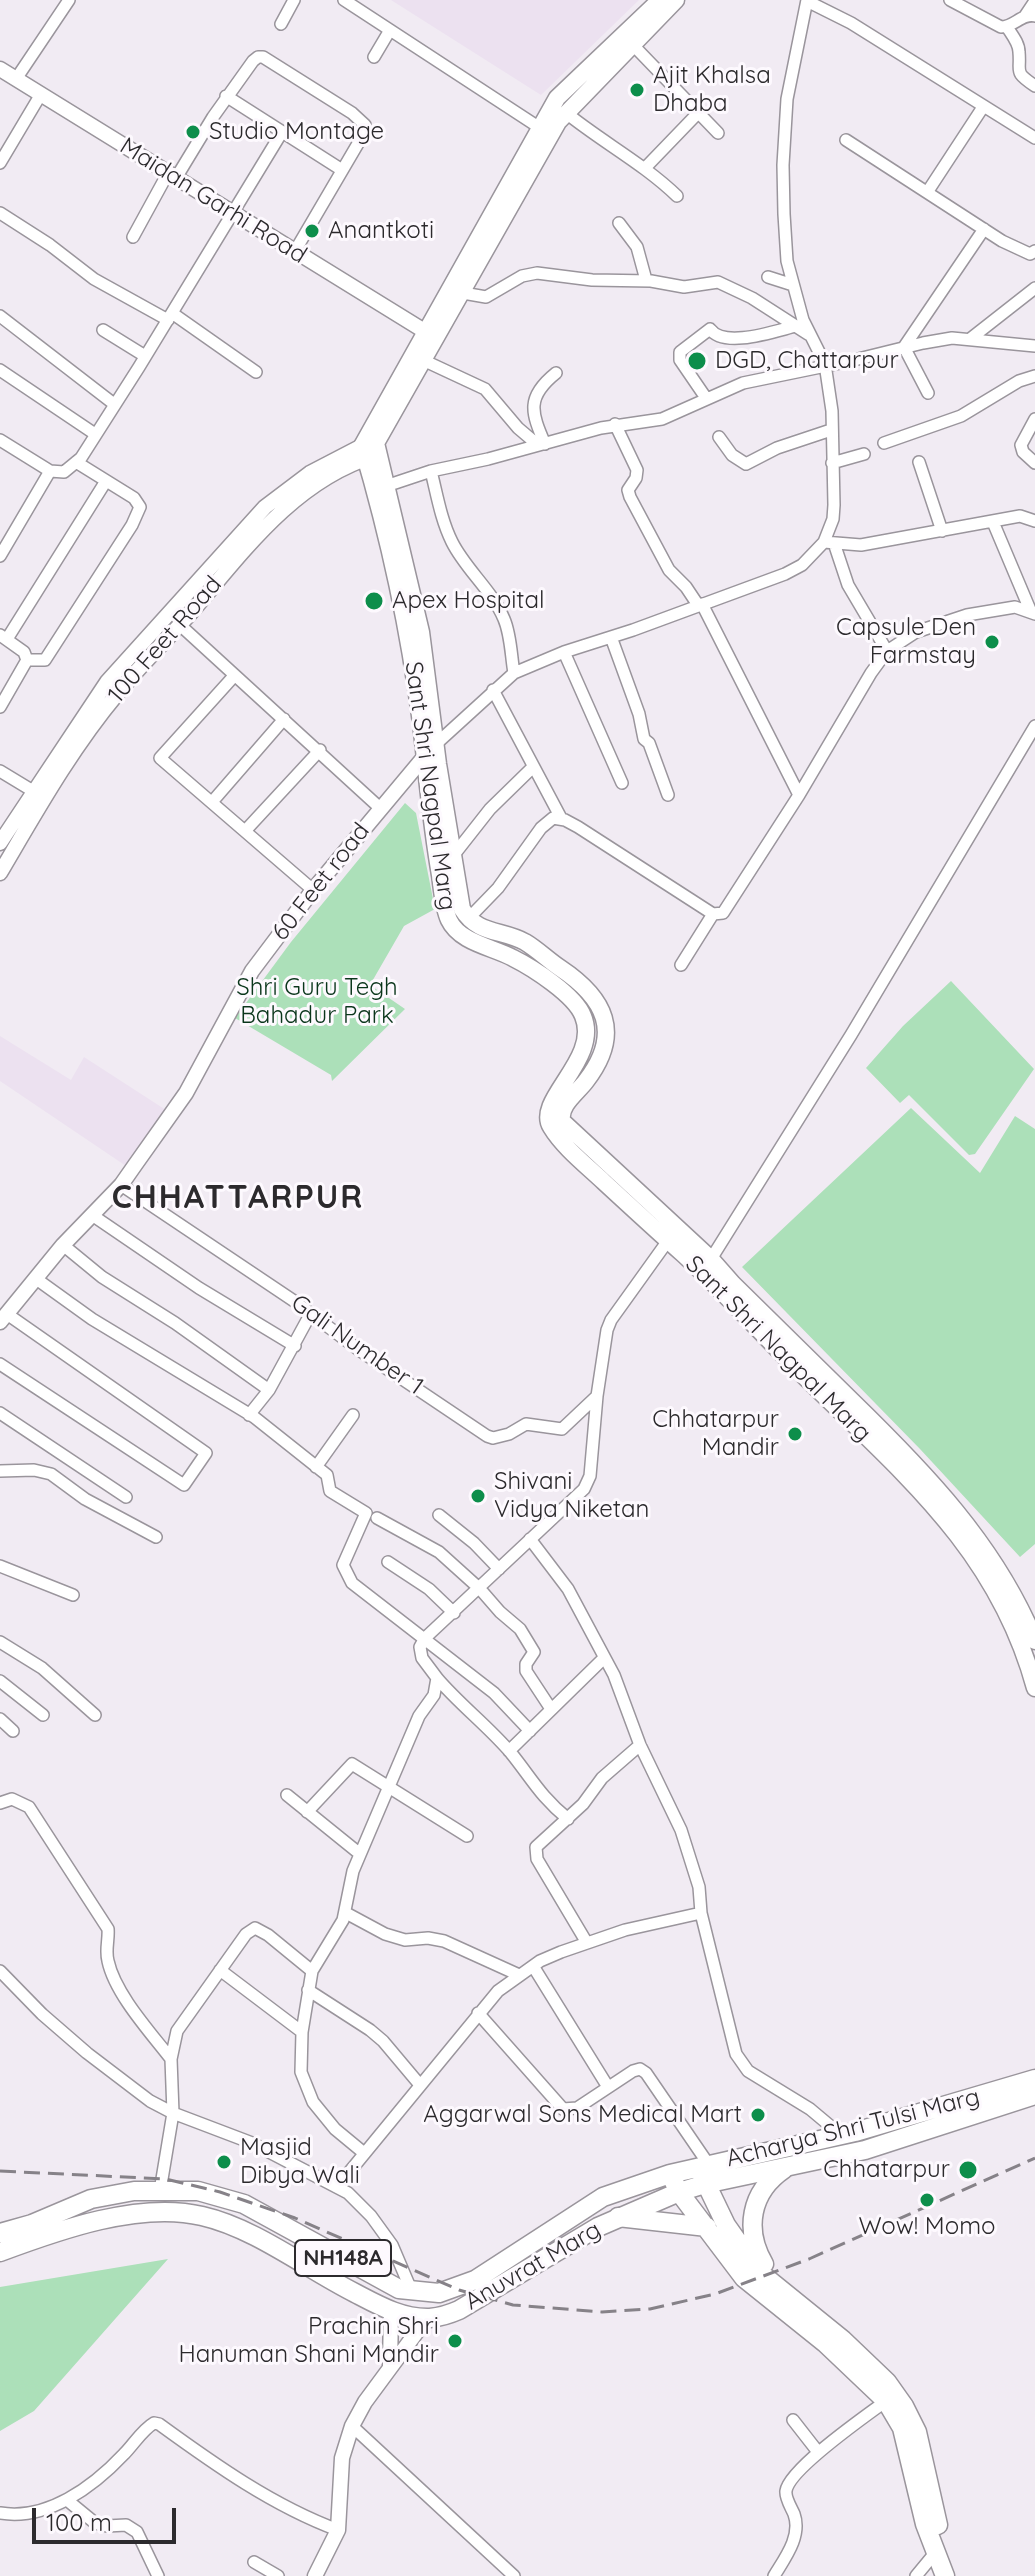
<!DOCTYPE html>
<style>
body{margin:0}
#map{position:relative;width:1035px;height:2576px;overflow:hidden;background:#f1ebf3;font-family:Quicksand,sans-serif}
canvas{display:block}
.scale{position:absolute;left:32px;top:2508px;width:144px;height:36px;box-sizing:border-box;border:4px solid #2c2a2d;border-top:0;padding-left:10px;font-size:24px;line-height:28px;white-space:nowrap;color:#2c2a2d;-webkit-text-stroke:6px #fdf9fe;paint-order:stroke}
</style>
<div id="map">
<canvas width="1035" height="2576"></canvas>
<div class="scale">100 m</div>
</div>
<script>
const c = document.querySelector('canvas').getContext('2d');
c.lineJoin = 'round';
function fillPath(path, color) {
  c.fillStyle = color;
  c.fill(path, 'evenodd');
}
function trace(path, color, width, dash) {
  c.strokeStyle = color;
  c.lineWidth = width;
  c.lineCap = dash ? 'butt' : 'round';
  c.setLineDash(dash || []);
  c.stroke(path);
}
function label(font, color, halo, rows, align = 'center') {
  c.font = font + ' Quicksand,sans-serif';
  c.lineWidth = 6;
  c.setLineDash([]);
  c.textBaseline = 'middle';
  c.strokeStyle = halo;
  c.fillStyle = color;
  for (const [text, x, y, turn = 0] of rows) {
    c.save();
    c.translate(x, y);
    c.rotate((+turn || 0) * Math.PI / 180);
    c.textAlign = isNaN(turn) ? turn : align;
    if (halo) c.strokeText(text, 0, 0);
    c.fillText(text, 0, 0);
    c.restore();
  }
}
fillPath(new Path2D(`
 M391,0H639L541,95Z
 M0,1036L71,1080L84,1057L169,1112L129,1168L0,1081Z`), '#ece1f0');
fillPath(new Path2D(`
 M405,803L416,813L435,909L404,926L370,985L405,1009L332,1081L331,1075L235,1018L291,942Z
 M951,981L1034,1069L975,1154L969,1155L909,1095L900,1103L866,1068L903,1026Z
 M911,1108L980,1173L1015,1116L1035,1129V1544L1020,1557L920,1449L742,1267Z
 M168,2259L34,2411L0,2431V2287Z`), '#ace0b9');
const minor = new Path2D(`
 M344,0L540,128
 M950,0L1001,27C1014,27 1022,13 1035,16
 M807,1L851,23L1035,138
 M1025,16L1035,1
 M281,24L294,0
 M1007,27C1012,35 1019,43 1019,52C1021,73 1013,71 1035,86
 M633,45L718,133
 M374,57L390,30
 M16,79L69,0
 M226,96L342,170
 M565,112C602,142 644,164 677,196
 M846,140L1002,241L1030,254L1035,251
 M0,163L41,94
 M645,168L699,112
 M176,178L213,117L253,61L258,57H263L352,113L365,125L363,135L295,251
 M928,191L983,107
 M0,213L50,245L94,279L168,320
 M619,223L637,247L646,280
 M133,237L168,173
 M768,277L793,285
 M463,293L486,297L522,276L537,273L592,280L651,281L684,287L718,282L752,298L808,334
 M172,313L256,372
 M0,316L114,404
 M103,330L145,356
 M970,339L1035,288
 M425,361L485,389L518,428L538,445
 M0,370L95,434
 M928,393L904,347L984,229
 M706,398L680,360V352L710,329C724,349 775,331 796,326
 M1035,419L1021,445L1023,452L1035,463
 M615,424L637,470L636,478L628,490L630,497L669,570L686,587L698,605
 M719,437L732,455L746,464L777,448L831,430
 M0,440L50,471L64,472L81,458L139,367L282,132
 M884,443L961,416L1019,381L1035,376
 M545,444C531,412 526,397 556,373
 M919,462L942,531
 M832,463L864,454
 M431,471C437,495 441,520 452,542C466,570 492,590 504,619C511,635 511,656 514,673
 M386,486L431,471L488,459L601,428L662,419L743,383L850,361L923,343L952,338L1035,346
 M993,522L1031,612
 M824,542L861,545L1020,516L1035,521
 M834,543L848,585L887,651
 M0,556L50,471
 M702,604L799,795
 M180,625L380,808
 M0,635L24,652L27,660L0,707
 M611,637L639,714L644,739L649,743L668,795
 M7,639L106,481
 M564,652L622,783
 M27,660H45L132,525L140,507L134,498L76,462
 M234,676L160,758L313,890
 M493,690L561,818
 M436,744L514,673L564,652L633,630L785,574L802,565L824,542L833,519L834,505L832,411L825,364L803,320L787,261L784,214L783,165L787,99L807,0
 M0,771L33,791
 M212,802L284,719
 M245,831L320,750
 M453,856L490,809L533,767
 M468,919L498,888L541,828L553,818L565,820L578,827L713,914L723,913L799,795L871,673L887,651L916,632L967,615L1015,607L1035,614
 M681,965L713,914
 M121,1185L294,1301L359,1350L487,1436L493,1438L509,1434L526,1424L562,1429L597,1396
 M92,1215L199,1288L295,1346
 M63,1245L102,1277L175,1323L269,1390
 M711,1259L851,1035L1035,726
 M35,1278L92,1319L254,1417L327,1475L330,1491L366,1513L343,1565L352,1583L494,1693L530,1731
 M0,1364L184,1485L206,1453L7,1314
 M0,1413L126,1497
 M249,1415L269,1390L311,1313
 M316,1467L353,1415
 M0,1471L34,1470L51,1474L85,1499L156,1537
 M439,1515L474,1543L499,1569
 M377,1518L439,1552L480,1589L500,1612L520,1629L534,1652L526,1664V1671L551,1709
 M530,1539L568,1589L614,1675L640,1745L681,1830L699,1887L701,1913L736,2054L748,2071L810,2109L841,2135
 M388,1562L429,1589L454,1613
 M0,1566L73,1595
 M0,1642L42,1668L95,1715
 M437,1678C460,1705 488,1726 511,1753C532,1779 540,1796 568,1819
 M0,1681L43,1715
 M0,1719L13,1731
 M509,1751L604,1658
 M287,1795L360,1854
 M0,1803L12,1799L29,1807L108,1929C109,1940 105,1950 108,1961C115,1994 151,2033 171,2059
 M307,1812L352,1764L467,1836
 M346,1913L385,1934L405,1940L428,1938L444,1941L519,1975
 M587,1943L537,1859L536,1847L583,1804L602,1778L640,1745
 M533,1966L608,2087
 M220,1970L302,2032
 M0,1971L42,2014L87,2053L150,2101L173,2113L252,2143L348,2193L371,2216L392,2245L412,2292
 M308,1990L370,2030L383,2041L420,2085
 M478,2013L563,2109L577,2108L633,2071L640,2069L646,2073L709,2165
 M364,2153L335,2129L313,2102L301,2072L302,2032L312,1971L343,1920L353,1871L419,1716L434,1695L437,1678L422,1658L420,1647L425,1638L584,1489L590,1476L597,1396L607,1330L611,1320L672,1235
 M337,2187L498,1991L540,1961L561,1952L625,1930L701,1913
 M160,2191L173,2113L171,2059L177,2031L246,1934L255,1928L268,1935L312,1971
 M793,2420L818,2452
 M352,2426L514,2576
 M67,2500L95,2523L107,2526L126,2525L137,2532L158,2576
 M0,2513C47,2521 93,2487 124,2454C134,2444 142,2430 154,2423L159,2424C214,2464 273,2506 338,2530
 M254,2562L278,2576
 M774,2576C785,2558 802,2536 794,2514C791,2507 785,2498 786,2491C789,2469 867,2415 886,2401
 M916,2576L935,2553`);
const tertiary = new Path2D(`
 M0,69L426,332
 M0,843L107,682L265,507L310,473L362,446L373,444
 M0,873C36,812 71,749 117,694C141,664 170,637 195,608C245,549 296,480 374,456
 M0,1322L63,1245L121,1185L135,1165L186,1093L252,971L313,890L430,750
 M390,2366L391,2311
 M315,2576L338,2530L342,2458L352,2426L365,2402L427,2318`);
const secondary = new Path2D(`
 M660,0L557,98L362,446C389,537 409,629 421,723C427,774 431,824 440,875C442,889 443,907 449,920C460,943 493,947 513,958C533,968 575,995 583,1016C601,1059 534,1100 551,1127C563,1147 586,1165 604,1182C630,1206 656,1230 683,1254C724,1292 762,1334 802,1374C900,1471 997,1548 1035,1688
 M676,0L558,122L376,443L421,632L438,764L462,909C478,935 501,929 525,942C537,949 548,960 560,968C605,998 623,1033 586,1081C577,1093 559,1105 562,1121L711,1259L733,1284C772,1322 811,1361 851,1400C924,1471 996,1545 1035,1641`);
const primary = new Path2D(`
 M701,2173L726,2225L759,2272L843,2340L887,2382L904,2406L917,2432L938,2525
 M673,2180L679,2192L744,2278L825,2343L886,2401L902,2428L925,2524L945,2576
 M618,2217L707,2227
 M764,2264C744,2230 750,2192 784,2169`);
const trunk = new Path2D(`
 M0,2233L32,2224L91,2199L134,2191H198L244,2204L399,2289L439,2293L475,2280L603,2197L670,2174L855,2132L1035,2079
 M0,2252C59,2230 140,2201 202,2216C255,2228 307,2269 355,2293C378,2305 402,2319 430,2318C440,2317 450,2314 459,2310L598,2227L679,2192L705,2184L865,2150L1035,2095`);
trace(minor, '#9a959c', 14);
trace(tertiary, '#9a959c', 17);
trace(secondary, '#9a959c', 19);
trace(primary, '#9a959c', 21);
trace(trunk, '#9a959c', 21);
trace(minor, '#fff', 11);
trace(tertiary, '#fff', 14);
trace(secondary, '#fff', 16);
trace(primary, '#fff', 18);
trace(trunk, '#fff', 18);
trace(new Path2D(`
 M0,2171L166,2179L220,2192L295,2218L459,2290L513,2305L602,2312L650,2309L715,2294L809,2259L1035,2158`), '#868288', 3, [16, 8]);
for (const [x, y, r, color] of [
 [637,90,8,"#0d8e4b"],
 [193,132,8,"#0d8e4b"],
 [312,231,8,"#0d8e4b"],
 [697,361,10,"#0d8e4b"],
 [374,601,10,"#0d8e4b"],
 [992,642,8,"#0d8e4b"],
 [795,1434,8,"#0d8e4b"],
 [478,1496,8,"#0d8e4b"],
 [758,2115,8,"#0d8e4b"],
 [224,2162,8,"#0d8e4b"],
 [968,2170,10,"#0d8e4b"],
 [927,2200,8,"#0d8e4b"],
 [455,2341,8,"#0d8e4b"]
]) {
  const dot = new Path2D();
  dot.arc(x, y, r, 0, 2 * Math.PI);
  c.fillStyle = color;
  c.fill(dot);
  trace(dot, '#fdf9fe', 3);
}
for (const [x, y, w] of [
 [343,2258,96]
]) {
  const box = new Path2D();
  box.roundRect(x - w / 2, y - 18, w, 36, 6);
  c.fillStyle = '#fdf9fe';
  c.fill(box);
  trace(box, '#2c2a2d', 2);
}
label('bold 22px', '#2c2a2d', null, [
 ["NH148A",343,2258]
]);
label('24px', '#2c2a2d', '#fdf9fe', [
 ["Ajit Khalsa",653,76],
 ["Dhaba",653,104],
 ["Studio Montage",209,132],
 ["Anantkoti",328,231],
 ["DGD, Chattarpur",715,361],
 ["Apex Hospital",392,601],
 ["Capsule Den",976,628,"right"],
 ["Farmstay",976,656,"right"],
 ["Chhatarpur",779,1420,"right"],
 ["Mandir",779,1448,"right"],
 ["Shivani",494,1482],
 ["Vidya Niketan",494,1510],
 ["Aggarwal Sons Medical Mart",742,2115,"right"],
 ["Masjid",240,2148],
 ["Dibya Wali",240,2176],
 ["Chhatarpur",950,2170,"right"],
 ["Wow! Momo",927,2227,"center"],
 ["Prachin Shri",439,2327,"right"],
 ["Hanuman Shani Mandir",439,2355,"right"]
], 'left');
label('24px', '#2c2a2d', '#fdf9fe', [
 ["Maidan Garhi Road",213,201,32],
 ["100 Feet Road",165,640,-49],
 ["Sant Shri Nagpal Marg",430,786,82],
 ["60 Feet road",321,882,-52],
 ["Gali Number 1",357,1345,35],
 ["Sant Shri Nagpal Marg",778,1349,45],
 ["Acharya Shri Tulsi Marg",853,2128,-14],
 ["Anuvrat Marg",533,2266,-30]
]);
label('24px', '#0a361b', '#fdf9fe', [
 ["Shri Guru Tegh",317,988],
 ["Bahadur Park",317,1016]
]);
c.letterSpacing = '2px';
label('bold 32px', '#2c2a2d', '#fdf9fe', [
 ["CHHATTARPUR",238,1198]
]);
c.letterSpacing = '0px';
</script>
